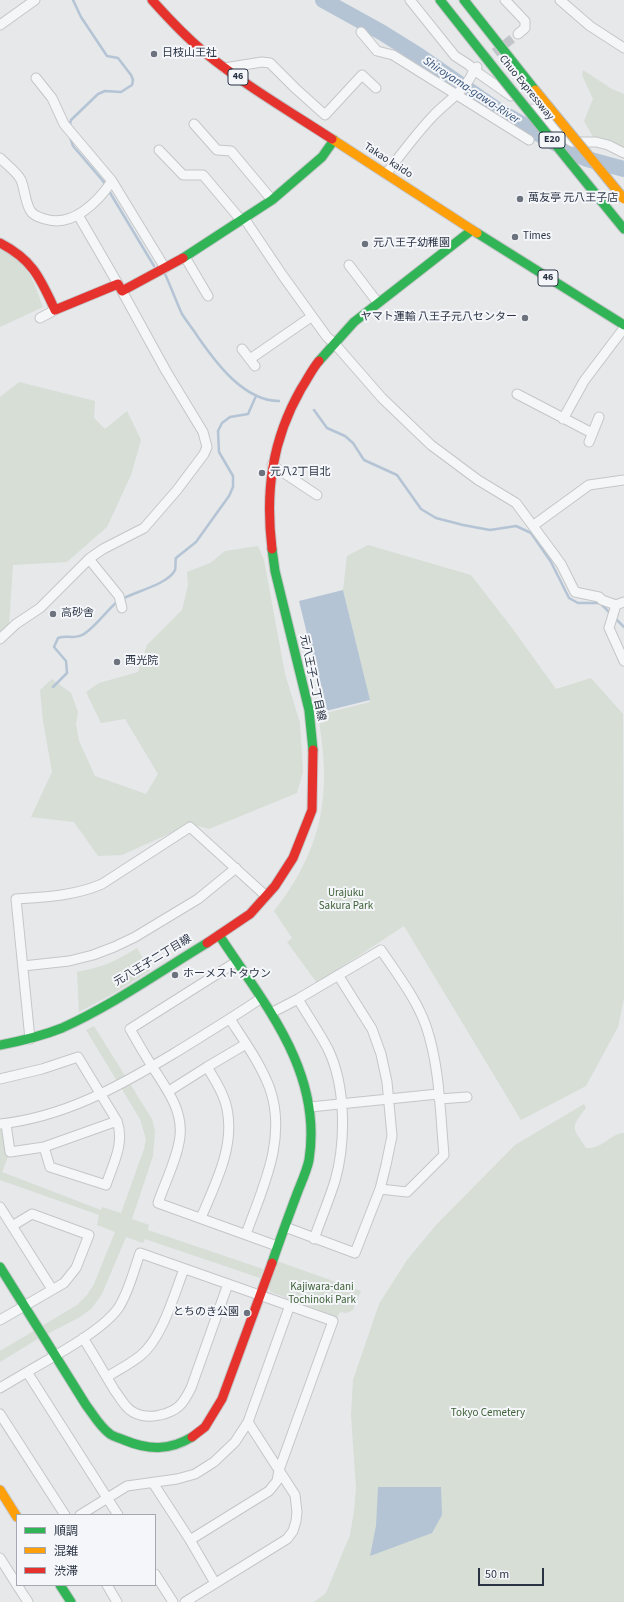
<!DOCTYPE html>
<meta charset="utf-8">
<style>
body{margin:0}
#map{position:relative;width:624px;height:1602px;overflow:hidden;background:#e6e8ea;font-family:"Source Sans 3","Noto Sans JP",sans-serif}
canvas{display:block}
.legend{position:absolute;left:16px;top:1514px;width:140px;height:72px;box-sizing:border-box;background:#f4f6f9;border:1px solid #a4a8b1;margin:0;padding:5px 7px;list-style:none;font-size:12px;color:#2b3445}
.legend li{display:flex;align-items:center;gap:8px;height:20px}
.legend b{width:20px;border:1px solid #a4a8b1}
.scale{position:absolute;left:478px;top:1568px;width:66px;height:18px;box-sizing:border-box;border:2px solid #2b3445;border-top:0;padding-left:5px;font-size:12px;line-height:14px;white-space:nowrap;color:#2b3445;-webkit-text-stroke:3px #f4f6f9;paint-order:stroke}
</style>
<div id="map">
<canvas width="624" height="1602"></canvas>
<ul class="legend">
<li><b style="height:5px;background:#30b455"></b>順調</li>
<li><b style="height:5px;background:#ff9f0a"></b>混雑</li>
<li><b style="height:5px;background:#e5322d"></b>渋滞</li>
</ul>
<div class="scale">50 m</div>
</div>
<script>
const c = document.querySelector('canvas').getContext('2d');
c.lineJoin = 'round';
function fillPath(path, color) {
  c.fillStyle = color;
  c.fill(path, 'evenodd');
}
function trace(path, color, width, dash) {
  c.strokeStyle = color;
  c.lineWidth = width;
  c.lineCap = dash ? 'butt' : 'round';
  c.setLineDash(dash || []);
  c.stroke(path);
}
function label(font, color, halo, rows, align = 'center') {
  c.font = font + ' "Source Sans 3","Noto Sans JP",sans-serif';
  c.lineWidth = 4;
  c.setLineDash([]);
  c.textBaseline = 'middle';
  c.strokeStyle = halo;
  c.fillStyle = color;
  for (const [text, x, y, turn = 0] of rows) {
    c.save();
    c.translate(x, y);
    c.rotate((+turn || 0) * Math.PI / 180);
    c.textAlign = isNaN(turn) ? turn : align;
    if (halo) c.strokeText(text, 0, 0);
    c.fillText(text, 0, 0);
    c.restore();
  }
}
fillPath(new Path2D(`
 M583,70L612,89L624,94V153L596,142L584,121L593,99L582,75Z
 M0,249C29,262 33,279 43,307L0,327Z
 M19,382L95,401L94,418L105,429L127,411L141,440L131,475L107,527L67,562L13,565L9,625L0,632V397Z
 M368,545L471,575L512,628L556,689L591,678L623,714L624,998L618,1027L586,1086L521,1120L404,926L317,983L287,942L292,938L274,911C307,869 325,826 324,773C324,754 321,734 318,715L370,702L343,590L347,556Z
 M258,546L264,560L285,674L300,723L303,772L297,793L209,829L191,824L122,855L98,856L74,822L31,817L52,772L43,721L40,690L52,679L71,693L78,712L76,724L79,741L95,776L146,794L158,774L125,719L101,723L86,692L99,683L138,672L147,645L182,610L188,585L187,572L210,563L225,551Z
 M137,948L150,971L111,995L79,1012L77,972C103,967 114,962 137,948Z
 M94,1026L152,1119L155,1131L153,1156L132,1219L149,1225L148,1230L263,1269L260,1278L145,1239L143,1243L126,1237L102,1294L92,1308L80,1317L36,1340L0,1362V1351L77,1305L87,1295L94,1284L115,1232L97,1225L99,1215L0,1180V1130H7L10,1152L2,1172L101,1210L102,1207L121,1213L144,1149L146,1139L140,1119L86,1030Z
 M584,1104L586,1108C569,1129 573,1127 586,1148C604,1149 609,1134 624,1133V1602H314L326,1593L350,1535L354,1511L356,1488L351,1415L353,1380L379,1304L407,1260L436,1225L515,1145Z
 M277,1261L361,1291L353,1310L346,1313L340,1312L337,1317L271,1292L268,1287Z`), '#d6ded6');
fillPath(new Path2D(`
 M343,590L370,700L326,711L299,601Z
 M378,1487H441L442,1515L432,1533L370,1556L376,1526Z`), '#b4c4d5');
trace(new Path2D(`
 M69,128L71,120L98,94L105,91L121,92L132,85L133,80L131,75L118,58L107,56L81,17L73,0
 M69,134L73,146L103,181L154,266
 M165,274C171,287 176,301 182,314C187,322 193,329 198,337C216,363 244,401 279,401
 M314,410L327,428L345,436L353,443L364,460L397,475L421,509L436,518L463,525L490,530L516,526L531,533L551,562L569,598L578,603H600L611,614
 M122,599C134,592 169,584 175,570C176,567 175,561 176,558L196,542L229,496L233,487V476L219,452L218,431L222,423L230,417L248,414L256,396
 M614,617L624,627
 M53,687L67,673L66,661L54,647L58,638C66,635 74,639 82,635C93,630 107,610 117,602`), '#b4c4d5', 2.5);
trace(new Path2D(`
 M323,0L381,32L418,55L499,111L569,151L587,159L624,169`), '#b4c4d5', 16);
trace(new Path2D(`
 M484,61L518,34`), '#c1c4c9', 9, [9, 4.5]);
const street = new Path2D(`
 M505,0L525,21V28L518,34
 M560,0L590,26L624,48
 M0,25L35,0
 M361,32L377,51L393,55L529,140
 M477,67L474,70L511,96
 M224,68L262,62L270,63L295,88L325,115L362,75L376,88
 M36,78L52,98L64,124L112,181L165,268
 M532,109L543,116L562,136L572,142H596L608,145L624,153
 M194,124L217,150L231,151L272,200
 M159,150L183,175H203L241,220
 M0,158C7,165 17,172 21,180C25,190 25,201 30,210C33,216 39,217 45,219C72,228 98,202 112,181
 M386,174C401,154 416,134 433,116C448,100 465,92 474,70L469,65L455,56L410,0
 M78,215L118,284
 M244,218L283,276L327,337L334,343L382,398L431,445L478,480L516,503L561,564L575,592L599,597L602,600L616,605L624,602
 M185,257L208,296
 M349,265L378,303
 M40,318L55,310
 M242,349L255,366
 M250,359L311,317
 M517,394L592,433
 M563,419L584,381L624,328
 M589,442L599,417
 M272,465L317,495
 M534,525L589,485L624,480
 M89,559L119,596L122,608
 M616,605L609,628L624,661
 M0,639L16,624L40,608L90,558L103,549L144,528L177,490L204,454L207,447L203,432L166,371L122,291
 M236,962L130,1029C137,1041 144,1054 152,1066C165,1087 183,1109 180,1136C178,1157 165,1182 158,1203L277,1246
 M23,966L69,961L93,955L114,947L135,937L198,899L236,868
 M298,999C308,1016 319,1032 328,1049C346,1086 346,1142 335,1181C329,1200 321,1219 314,1239
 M271,1013L298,999L381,950C397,974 416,998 426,1026C440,1067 440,1112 444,1155L407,1192L380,1189
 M230,1019C244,1041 261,1064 270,1089C287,1139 263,1187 246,1234
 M30,1039L16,899C45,897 74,896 102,884L190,827L266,896
 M207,1067L246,1044
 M0,1079L42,1069L78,1057L117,1121C125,1143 113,1164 106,1185L50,1167L44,1147
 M169,1091L207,1067C215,1080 224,1094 227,1109C235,1147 215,1184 201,1218
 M439,1099L467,1097
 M310,1107L438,1094
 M0,1124C64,1117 118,1087 173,1054C202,1036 232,1018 260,999
 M6,1124L10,1152L44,1147L117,1121
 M0,1207L52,1289
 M285,1227L355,1253L380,1189L386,1165L392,1136L387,1082L381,1054L372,1029L338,975
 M0,1320L64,1283L76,1268L89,1235L32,1214L12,1226
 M83,1338C94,1355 104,1373 115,1391C119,1396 122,1402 126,1406C134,1416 148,1418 160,1415C178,1411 183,1404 191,1388L228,1284
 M27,1372C52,1357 103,1331 119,1307C129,1291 134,1270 140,1253L333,1321L279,1470L277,1481L269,1491L190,1540
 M107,1377C118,1370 130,1364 140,1356C162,1339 174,1295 184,1269
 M0,1388L27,1372L118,1515
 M0,1414L65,1515
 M153,1483L190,1540L215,1583
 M80,1515L127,1486L177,1479L195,1474L214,1462L235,1442L248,1422L290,1305
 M0,1558L17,1585
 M155,1574L173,1602
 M17,1585L28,1602
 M107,1585L117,1602
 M185,1602L287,1539L293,1531L296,1521L297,1512L295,1495L248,1422`);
const fast = new Path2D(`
 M440,0L501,77
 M464,0L535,90
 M602,202L624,229
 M477,233L624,325
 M183,258L272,200L322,157L334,140
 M319,361L354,322L472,230
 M272,549L275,571L309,710L313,750
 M219,935C264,1004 323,1071 309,1160C307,1170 302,1181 298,1191C289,1215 280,1239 272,1263
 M0,1045C21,1041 42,1036 62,1028C113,1005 159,972 207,943
 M0,1267L86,1405C93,1414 100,1427 110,1434C114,1437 120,1438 124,1440C148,1450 169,1451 192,1437
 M60,1585L71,1602`);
const slow = new Path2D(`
 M332,139L477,233
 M0,1490L17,1517`);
const jam = new Path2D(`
 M152,0C168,18 185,36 204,52C243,84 289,111 332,139
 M0,243C33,260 40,278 55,310L118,284L122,291L183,258
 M272,549C265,491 272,440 301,389C307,380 312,369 319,361
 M207,943L250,914L275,886L293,858L312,810L313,750
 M192,1437L205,1427L222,1399L272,1263`);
trace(street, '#c4c6c8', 11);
trace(fast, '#c4c6c8', 11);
trace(slow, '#c4c6c8', 11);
trace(jam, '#c4c6c8', 11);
trace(street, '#f5f6f7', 9);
trace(fast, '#30b455', 9);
trace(slow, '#ff9f0a', 9);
trace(jam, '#e5322d', 9);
const fastBridge = new Path2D(`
 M501,77L602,202`);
const slowBridge = new Path2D(`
 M535,90L624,199`);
trace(fastBridge, '#b8bbbf', 11, []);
trace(slowBridge, '#b8bbbf', 11, []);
trace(fastBridge, '#30b455', 9);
trace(slowBridge, '#ff9f0a', 9);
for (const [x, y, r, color] of [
 [154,54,4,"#6c737f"],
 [520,199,4,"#6c737f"],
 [515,237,4,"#6c737f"],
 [365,244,4,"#6c737f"],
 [525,318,4,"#6c737f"],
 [262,473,4,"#6c737f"],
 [53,614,4,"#6c737f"],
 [117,662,4,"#6c737f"],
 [175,975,4,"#6c737f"],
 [247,1313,4,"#6c737f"]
]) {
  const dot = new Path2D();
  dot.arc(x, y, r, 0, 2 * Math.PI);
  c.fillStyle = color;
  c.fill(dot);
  trace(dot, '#f4f6f9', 1.5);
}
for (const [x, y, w] of [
 [238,77,20],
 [552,140,26],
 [548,278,20]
]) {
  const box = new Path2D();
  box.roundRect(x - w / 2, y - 8, w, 16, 3);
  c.fillStyle = '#f4f6f9';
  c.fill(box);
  trace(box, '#2b3445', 1);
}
label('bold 10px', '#2b3445', null, [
 ["46",238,77],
 ["E20",552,140],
 ["46",548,278]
]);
label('11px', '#2b3445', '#f4f6f9', [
 ["日枝山王社",162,54],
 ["萬友亭 元八王子店",528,199],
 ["Times",523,237],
 ["元八王子幼稚園",373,244],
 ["ヤマト運輸 八王子元八センター",517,318,"right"],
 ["元八2丁目北",270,473],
 ["高砂舎",61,614],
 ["西光院",125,662],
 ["ホーメストタウン",183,975],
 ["とちのき公園",239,1313,"right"]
], 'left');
label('11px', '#2b3445', '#f4f6f9', [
 ["Chuo Expressway",526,88,51],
 ["Takao kaido",388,161,33],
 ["元八王子二丁目線",312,678,78],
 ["元八王子二丁目線",153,961,-31]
]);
label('11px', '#3f6138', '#f4f6f9', [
 ["Urajuku",346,894],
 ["Sakura Park",346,907],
 ["Kajiwara-dani",322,1288],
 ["Tochinoki Park",322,1301],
 ["Tokyo Cemetery",488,1414]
]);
label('italic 12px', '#34527a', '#f4f6f9', [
 ["Shiroyama-gawa-River",471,91,33]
]);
</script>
